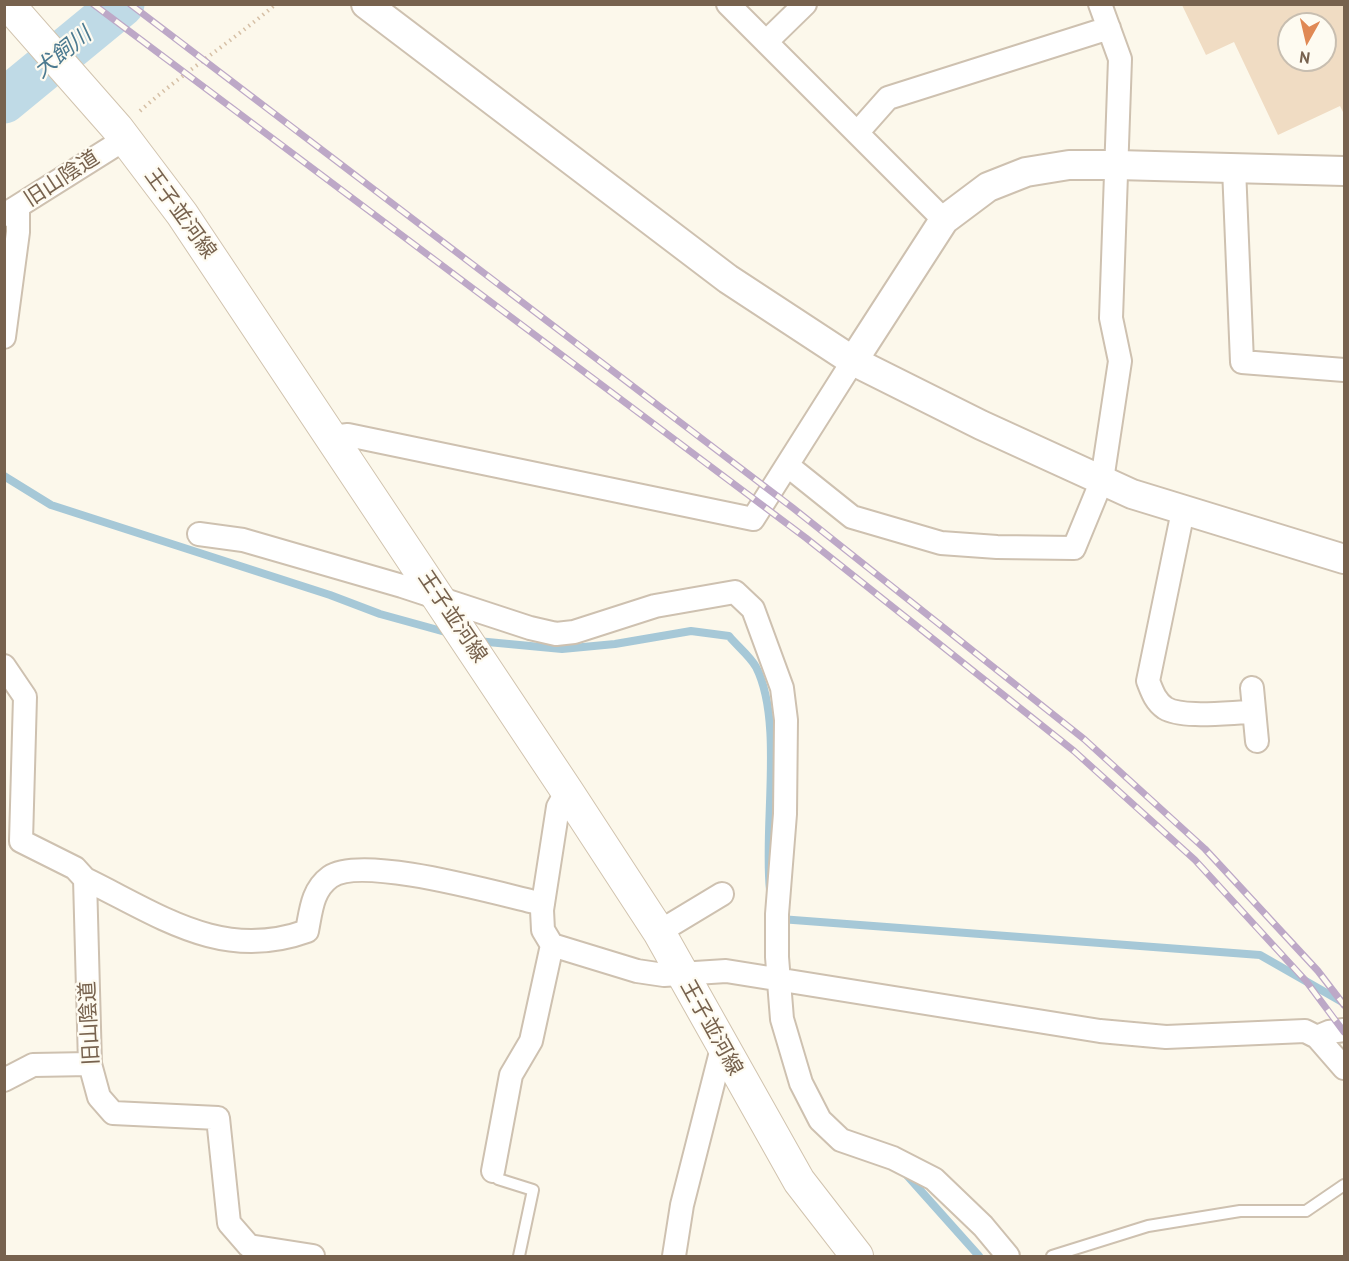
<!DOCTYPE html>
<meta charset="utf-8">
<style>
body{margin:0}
#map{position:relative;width:1349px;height:1261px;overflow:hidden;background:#fcf8eb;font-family:"PT Sans",sans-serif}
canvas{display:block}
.frame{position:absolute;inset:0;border:6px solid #77624e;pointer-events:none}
.north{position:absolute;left:1277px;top:12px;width:60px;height:60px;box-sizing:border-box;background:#fefbf1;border:2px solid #c8beb0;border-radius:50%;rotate:188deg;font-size:16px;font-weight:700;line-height:24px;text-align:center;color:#77624e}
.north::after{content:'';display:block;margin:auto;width:21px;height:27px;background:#e08955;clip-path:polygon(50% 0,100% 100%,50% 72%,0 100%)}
</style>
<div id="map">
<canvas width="1349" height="1261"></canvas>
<div class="frame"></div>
<div class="north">N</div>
</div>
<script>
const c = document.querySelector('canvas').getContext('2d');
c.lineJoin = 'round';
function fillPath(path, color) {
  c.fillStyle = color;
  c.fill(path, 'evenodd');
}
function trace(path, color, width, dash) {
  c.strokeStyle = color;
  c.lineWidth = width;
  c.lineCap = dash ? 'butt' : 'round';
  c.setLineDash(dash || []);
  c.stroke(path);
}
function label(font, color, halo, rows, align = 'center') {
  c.font = font + ' "PT Sans","Noto Sans JP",sans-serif';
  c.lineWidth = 4.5;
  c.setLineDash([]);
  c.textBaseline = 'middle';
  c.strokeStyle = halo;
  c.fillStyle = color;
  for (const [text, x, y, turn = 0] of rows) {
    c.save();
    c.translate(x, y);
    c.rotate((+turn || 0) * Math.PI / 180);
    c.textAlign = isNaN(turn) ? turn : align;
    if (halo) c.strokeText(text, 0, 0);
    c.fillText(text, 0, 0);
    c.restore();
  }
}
fillPath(new Path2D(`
 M1184,4H1344V111L1341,104L1235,40L1207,53ZM1289,24H1325V60H1289Z`), '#0003');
trace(new Path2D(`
 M4,476L51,505L330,595L380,614L449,633
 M477,641L562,649L615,644L691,631L729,636C737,646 750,656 756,667C784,722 763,827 770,890
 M780,919L1260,955L1344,1003
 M904,1172L979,1256`), '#a6c8d7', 8);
trace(new Path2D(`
 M4,101L122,4`), '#bfdae6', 45);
fillPath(new Path2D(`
 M1182,5H1344V114L1340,106L1278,135L1234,42L1206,55ZM1289,24H1325V60H1289Z`), '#f0dcc3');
const service = new Path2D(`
 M493,1171L498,1179L533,1190L519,1256
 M1052,1256L1148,1226L1240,1211H1306L1344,1185`);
const minor = new Path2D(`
 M728,4L944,220
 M766,42L805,4
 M857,133L888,98L1109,28
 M1234,168L1242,362L1344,370
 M4,215L125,139
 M4,337L18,232V207
 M332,437L348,435L753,519L853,361
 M787,465L852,517L941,543L997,547L1074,548L1102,480L1120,361L1111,318L1120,59L1100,4
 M1183,511L1148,681C1152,691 1155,701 1165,708C1183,719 1232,712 1254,712
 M199,534L243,540L402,586L530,628L556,634L574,632L655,606L735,592L753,609L782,688L786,720L785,814L777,914V957L782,1019L801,1083L820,1120L841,1140L893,1158L934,1179L983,1226L1008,1256
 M4,666L25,697L21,841L75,868L85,879L90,1064L99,1097L113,1113L218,1118L229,1223L249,1246L313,1256
 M1252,688L1257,741
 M567,791L558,807L542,910L543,930L552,945L637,971L664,975L726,971L1100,1031L1166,1037L1305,1031L1317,1037L1344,1068
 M85,879C159,915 222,962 307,931C311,911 312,890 330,877C362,854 502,895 543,904
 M659,932L722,894
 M1317,1037L1329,1032L1344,1030
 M4,1080L33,1065L90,1064
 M493,1171L511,1075L531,1041L552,945
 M674,1256L682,1205L722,1048`);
const tertiary = new Path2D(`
 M366,4L728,279L853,361L981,425L1132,494L1344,559
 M853,361L944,220L988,187L1026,172L1069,165H1117L1344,171`);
const secondary = new Path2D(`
 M8,4L117,128L182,214L567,791L659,932L799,1181L857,1256`);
trace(service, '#cec1b0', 14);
trace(minor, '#cec1b0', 26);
trace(tertiary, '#cec1b0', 32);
trace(secondary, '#d1c3ae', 34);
trace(new Path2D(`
 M140,111C184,72 231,42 276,4`), '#d6c0a6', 4, [1.5, 4.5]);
trace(service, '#fff', 10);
trace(minor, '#fff', 22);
trace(tertiary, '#fff', 28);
trace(secondary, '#fff', 32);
const rail = new Path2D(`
 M93,4L806,538L1074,751L1195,860L1306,981L1344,1032
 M130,4L793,508L1084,739L1205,849L1318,971L1344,1005`);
trace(rail, '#bda8c7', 7);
trace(rail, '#fefbf1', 4.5, [14]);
label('21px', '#77624e', '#fefbf1', [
 ["旧山陰道",62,179,-33],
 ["王子並河線",180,214,54],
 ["王子並河線",452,617,56],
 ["旧山陰道",90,1023,-93],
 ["王子並河線",711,1028,61]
]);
label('italic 22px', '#4c7a90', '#fefbf1', [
 ["犬飼川",63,53,-39]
]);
</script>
